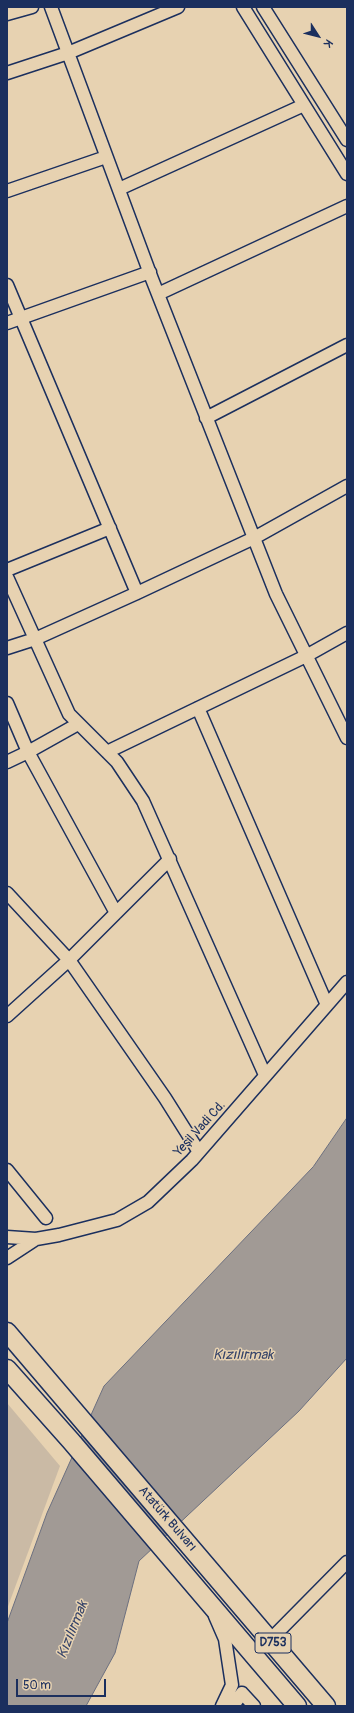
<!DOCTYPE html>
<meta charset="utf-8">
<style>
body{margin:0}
#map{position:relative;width:354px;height:1713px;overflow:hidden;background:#e7d2b1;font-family:Pangolin,sans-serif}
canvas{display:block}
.frame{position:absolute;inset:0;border:8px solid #1b2f5e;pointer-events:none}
.north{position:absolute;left:298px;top:16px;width:40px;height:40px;-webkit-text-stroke:3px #e7d2b1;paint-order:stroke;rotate:126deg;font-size:11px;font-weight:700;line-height:16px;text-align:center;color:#1b2f5e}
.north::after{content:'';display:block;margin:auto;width:14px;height:18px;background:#1b2f5e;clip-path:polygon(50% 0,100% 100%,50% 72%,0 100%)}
.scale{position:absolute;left:16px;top:1679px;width:90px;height:18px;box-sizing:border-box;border:2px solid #1b2f5e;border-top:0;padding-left:5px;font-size:12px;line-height:14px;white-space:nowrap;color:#1b2f5e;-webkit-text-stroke:3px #e7d2b1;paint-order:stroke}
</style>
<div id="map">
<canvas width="354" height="1713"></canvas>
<div class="frame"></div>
<div class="north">K</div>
<div class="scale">50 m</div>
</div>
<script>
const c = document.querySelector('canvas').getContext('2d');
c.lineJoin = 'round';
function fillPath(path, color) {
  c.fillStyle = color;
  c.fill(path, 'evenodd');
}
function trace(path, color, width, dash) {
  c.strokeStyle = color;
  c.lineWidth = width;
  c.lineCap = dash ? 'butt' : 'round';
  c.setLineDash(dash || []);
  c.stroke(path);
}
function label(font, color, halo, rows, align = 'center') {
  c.font = font + ' Pangolin,sans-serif';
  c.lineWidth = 3;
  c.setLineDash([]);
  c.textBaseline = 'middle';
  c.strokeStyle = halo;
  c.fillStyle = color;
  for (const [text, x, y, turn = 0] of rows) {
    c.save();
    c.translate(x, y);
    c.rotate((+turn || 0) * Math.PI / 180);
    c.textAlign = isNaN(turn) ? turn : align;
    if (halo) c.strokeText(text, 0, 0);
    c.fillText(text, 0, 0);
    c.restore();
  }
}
fillPath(new Path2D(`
 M7,1403L60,1466L7,1609Z`), '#cabaa5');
const water = new Path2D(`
 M347,1118V1358L299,1411L139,1561L115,1653L86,1706H7V1623L47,1513L104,1386L313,1167Z`);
fillPath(water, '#a19a95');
trace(water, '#6b6f7f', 1);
const minor = new Path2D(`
 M51,7L152,279L276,594L347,738
 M243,7L347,174
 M263,7L347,140
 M7,14L32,7
 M7,73L68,53L178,7
 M119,189L304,105
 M7,191L106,157
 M7,285L137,593
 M158,294L347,206
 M7,323L150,272
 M206,418L347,345
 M7,570L110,528
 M7,577L69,714L117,762L143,801L265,1075
 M7,648L35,639L137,593L254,538L347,486
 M7,703L28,752L116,913
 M198,708L327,1005
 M107,752L306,656L347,633
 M7,762L28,752L78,724
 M7,893L69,960L165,1098L199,1152
 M7,1016L69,960L170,859
 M7,1170L46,1218
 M7,1237L36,1239L59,1235L117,1220L148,1202L192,1160L347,982
 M7,1258L36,1239
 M215,1616L225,1639L232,1685L222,1706
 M270,1640L347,1562
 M233,1706L242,1693L254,1706`);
const highway = new Path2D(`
 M7,1332L326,1706
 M7,1369L71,1441L297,1706`);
trace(minor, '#1b2f5e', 15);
trace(highway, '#1b2f5e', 21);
trace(minor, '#e7d2b1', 12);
trace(highway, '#e7d2b1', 18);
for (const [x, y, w] of [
 [273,1643,36]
]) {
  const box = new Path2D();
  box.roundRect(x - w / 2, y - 10, w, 20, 3);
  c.fillStyle = '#e7d2b1';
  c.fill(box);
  trace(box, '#1b2f5e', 1);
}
label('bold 12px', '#1b2f5e', null, [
 ["D753",273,1643]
]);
label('13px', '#1b2f5e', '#e7d2b1', [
 ["Yeşil Vadi Cd.",200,1129,-48],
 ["Atatürk Bulvarı",167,1519,49]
]);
label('italic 14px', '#364469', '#e7d2b1', [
 ["Kızılırmak",243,1355],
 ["Kızılırmak",73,1630,-68]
]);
</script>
